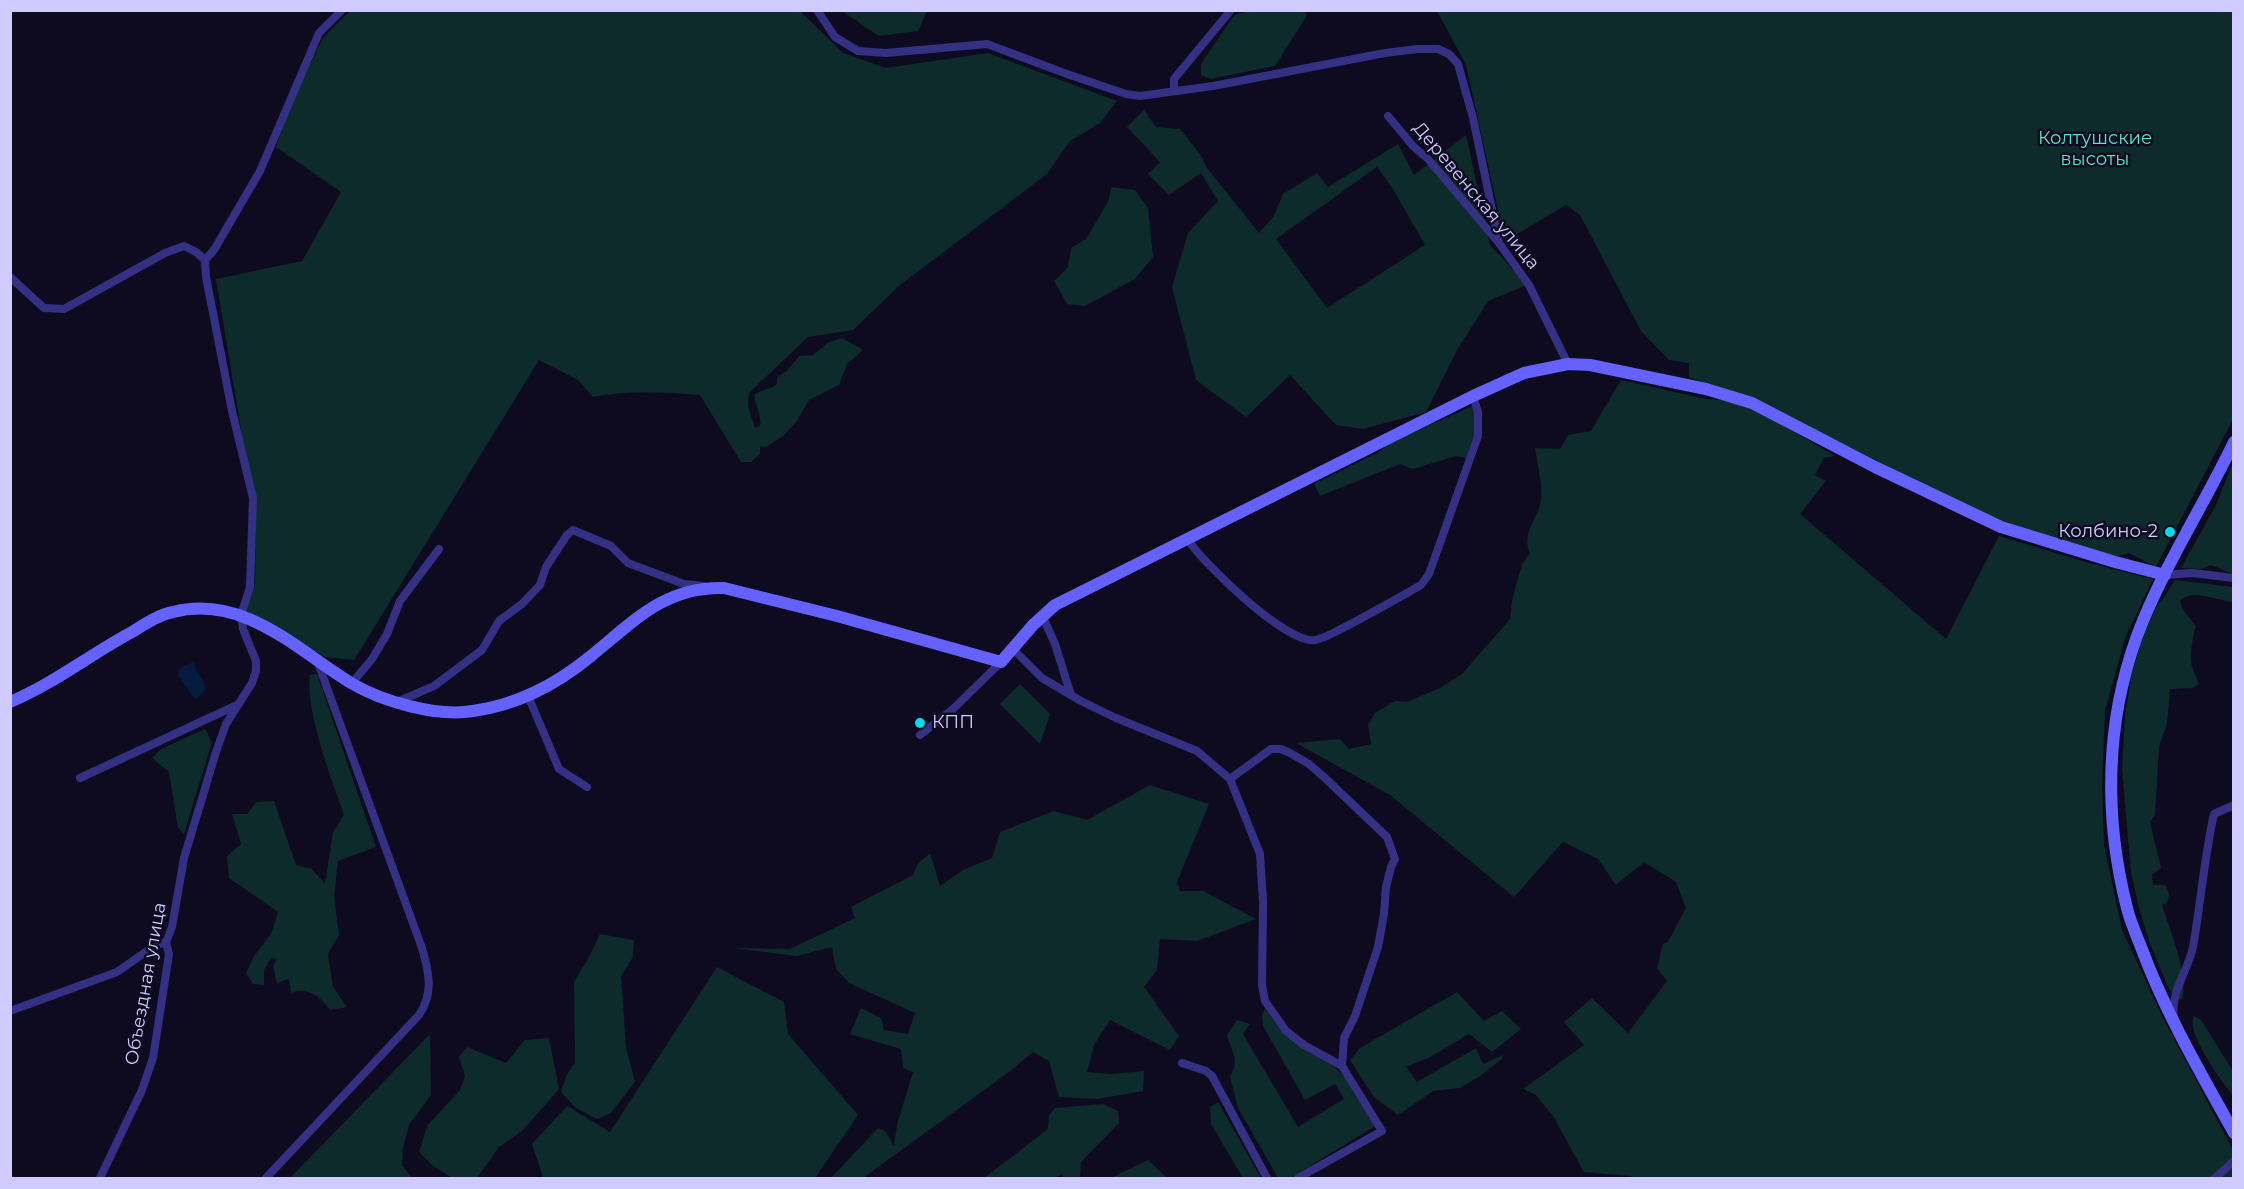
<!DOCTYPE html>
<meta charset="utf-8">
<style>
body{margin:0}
#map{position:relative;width:2244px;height:1189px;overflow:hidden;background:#0e0b20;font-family:Montserrat,sans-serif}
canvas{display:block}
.frame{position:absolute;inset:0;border:12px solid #d0caff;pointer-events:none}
</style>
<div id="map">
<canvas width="2244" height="1189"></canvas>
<div class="frame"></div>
</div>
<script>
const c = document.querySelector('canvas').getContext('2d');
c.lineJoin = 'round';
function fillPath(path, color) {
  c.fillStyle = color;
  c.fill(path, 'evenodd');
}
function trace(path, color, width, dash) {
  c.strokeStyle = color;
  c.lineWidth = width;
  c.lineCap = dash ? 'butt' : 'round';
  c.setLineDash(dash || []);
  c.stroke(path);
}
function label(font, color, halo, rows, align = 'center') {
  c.font = font + ' Montserrat,sans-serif';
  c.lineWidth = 5;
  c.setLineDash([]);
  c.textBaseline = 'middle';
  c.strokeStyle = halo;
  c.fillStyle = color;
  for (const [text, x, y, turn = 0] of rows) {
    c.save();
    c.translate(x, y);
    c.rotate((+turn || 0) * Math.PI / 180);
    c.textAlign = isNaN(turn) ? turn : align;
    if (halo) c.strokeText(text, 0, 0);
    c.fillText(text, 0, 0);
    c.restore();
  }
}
fillPath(new Path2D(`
 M1303,10L1307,15L1275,66L1211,79L1201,75V64L1234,15L1249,11Z
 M350,11H800L843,53L886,68L988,53L1117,101L1100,123L1070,141L1047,174L900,285L853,330L808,337L749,393L748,406L755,428L760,426C762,416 755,405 754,395C762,389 770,390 777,384V377L787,371L799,356L813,355L829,342L842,338L860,348L862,351L847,364L839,385L809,400L797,421L783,436L766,447L760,446V454L751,462H741L700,395C664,392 628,390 593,397L578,380L539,360L354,660L325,657L246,611L255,585L256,520L216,279L302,261L341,192L276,147L292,101L323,38Z
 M842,11V10L927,11L918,31L879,36Z
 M1437,11H2233V419L2156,567L2129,553L2112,558L1995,520L1775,410L1764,414L1835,456L1824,458L1815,475L1826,481L1800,514L1946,639L1999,536L2089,563L2153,579L2125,638L2105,711L2102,785L2104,845L2122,930L2163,1018L2233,1150V1178H1635L1630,1176L1584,1172L1553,1116L1536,1095L1523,1089L1584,1045L1564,1022L1592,998L1628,1033L1667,981L1657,968L1663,944L1668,942L1686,908L1676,882L1644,862L1616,885L1598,859L1563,842L1514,897L1390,795L1296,743L1340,739L1349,749L1371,744L1368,725L1375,713L1395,701L1407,702L1440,688L1462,674L1510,619L1512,601L1522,564L1530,553C1521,534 1538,518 1541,500C1543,487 1537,462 1535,448L1560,449L1568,435L1591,431L1621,380L1706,399L1746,402L1759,414L1772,408L1689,377V363L1669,360L1641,331L1580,215L1566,205L1505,241L1466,65Z
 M1144,110L1156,127L1180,129L1200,154L1207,168L1259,233L1274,216L1283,194L1317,173L1328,187L1398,144L1414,175L1466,135L1490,245L1527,285L1488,301L1457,350L1426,412L1363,429L1336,425L1290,375L1246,417L1196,380L1172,287L1188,233L1218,201L1201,173L1169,195L1148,174L1160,162L1127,127ZM1377,167L1393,189L1425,245L1327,308L1276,239Z
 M1111,187L1135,190L1148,208L1153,257L1135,279L1085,306L1067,304L1054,281L1068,267L1071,248L1086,239L1109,200Z
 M1475,405L1474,435L1466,458L1456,456L1413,469L1400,464L1320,496L1314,484L1377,453L1391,442Z
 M2233,462V574L2211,565L2201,569L2181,568L2216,505Z
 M2175,580L2233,587V602C2218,601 2192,588 2180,601L2183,610L2196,626C2193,635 2189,658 2192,666C2194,673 2197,677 2199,685L2192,688L2170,689L2167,723L2159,747L2155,815L2150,822L2161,868L2152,875L2153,885H2166L2169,895L2167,903L2162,905C2169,927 2190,979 2182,999L2177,1000L2170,991L2150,944L2139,908L2131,873L2122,769L2125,716L2132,673L2144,634L2159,602L2163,599Z
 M317,674L376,847L338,861L334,896L339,935L328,954L333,987L347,1007L330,1010C321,997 307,986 291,993L289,979L277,983L273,966L277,959L271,958L264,970V985L253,984L246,973L254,956L271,934L278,912L229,878L227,856L241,844L232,814H247L256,802L274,801L296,865L312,869L325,884L333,832L344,815C332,779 305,712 310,675Z
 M1020,684L1050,714L1040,744L1000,704Z
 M205,729L212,742L184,834L178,828L169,772L152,758L161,749Z
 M1150,785L1209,804L1177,882L1180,891H1203L1256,919L1197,941L1160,939L1157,970L1144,987L1179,1036L1170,1050L1110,1020L1094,1045L1087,1072L1110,1074L1144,1071L1143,1091L1098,1099L1059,1097L1049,1061L1033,1052L1009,1072L863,1178H831L878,1128L885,1131L894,1146L897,1125L913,1072L903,1068L901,1049L850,1034L861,1008L881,1018L884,1030L908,1034L915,1013L849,983L836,969L832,947L797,956L733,948L790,949L855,918L851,907L913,875L917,865L930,853L940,886L963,870L992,858L1000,832L1054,811L1087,820Z
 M600,934L634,940L633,957L621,976L626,1047L635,1082L611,1113L597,1119L576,1108L561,1092L567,1074L575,1063L574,982L589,957Z
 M717,967L784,1002L788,1034L858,1115L815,1178H541L543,1177L532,1144L567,1106L610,1132Z
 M1457,992L1484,1021L1502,1011L1521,1029L1492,1052L1469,1034L1430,1057L1406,1067L1417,1082L1476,1048L1483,1064L1503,1055L1502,1059L1480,1076L1460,1088L1433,1091L1398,1115L1374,1097L1350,1060L1360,1048Z
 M1265,1009L1279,1028L1302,1048L1333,1066L1346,1078L1355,1096L1377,1125L1290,1178H1278L1238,1108L1230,1077C1240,1059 1232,1053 1227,1035L1237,1020L1250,1024L1243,1034L1298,1127L1344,1099L1335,1084L1305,1100L1263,1026L1262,1014Z
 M2194,1016L2201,1020L2233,1071V1095C2222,1083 2185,1031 2194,1016Z
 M430,1034L431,1095L409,1125L403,1148L402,1165L412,1178H290Z
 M549,1038L559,1089L522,1131L499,1147L477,1178H452L432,1165L419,1152L427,1126L460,1090L465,1076L459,1057L467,1047L506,1063L525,1040Z
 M1218,1102L1261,1178H1243L1211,1124L1210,1107Z
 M1103,1104L1118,1111L1119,1123L1081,1162L1080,1178H1064L1062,1174L1054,1178H984L1048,1129L1049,1115L1055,1108Z
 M1148,1160L1167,1178H1111Z`), '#0d2b2a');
fillPath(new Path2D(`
 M194,662C196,673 204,679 206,689L197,699L194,698L179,677L178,671L181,667Z`), '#041a3f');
trace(new Path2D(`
 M817,10L835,37L858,51L886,53L987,44L1067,74L1126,94L1140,96L1213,86L1385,53L1417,49H1438L1449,54L1458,64L1473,118L1499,243
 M1174,91V79L1231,10
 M1388,116L1413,146L1428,159L1499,243L1529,285L1568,364
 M205,260L214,250L260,171L319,33L342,10
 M10,277L44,308L64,309L165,253L184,246L196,252L205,260L206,277L232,411L253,498L250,587L241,615L243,629L256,661V671L252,683L226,724L216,752L184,858L172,927L166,942L169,954L153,1058L142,1090L100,1178
 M1188,540C1204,564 1286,644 1315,640C1327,638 1338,630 1349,625C1373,612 1397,599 1421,585L1429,574L1478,436V412L1473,396
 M2165,575L2192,573L2234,578
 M1042,615L1055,644L1071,695
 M1012,648L1042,678L1081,701L1116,718L1197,751L1230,779L1260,854L1263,902L1262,985L1265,1001L1286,1031L1304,1045L1342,1066
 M352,683L372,659L387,634L400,601L439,549
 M528,696L559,769L587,787
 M397,702L434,686L482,650L499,621L522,604L540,585L546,567L567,535L573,530L611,546L628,563L684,584L703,586
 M920,735L952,710L1001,662
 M80,778L237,705
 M1230,779L1271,749H1281L1290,753L1309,764L1325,778L1387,837L1395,859L1391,867L1386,887L1384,914L1378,947L1355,1016L1344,1038L1342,1066
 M10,1011L117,972L154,946L166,942
 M2174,1018C2170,992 2188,971 2193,947C2201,902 2204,858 2214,814L2234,805
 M1182,1063L1206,1071L1212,1076L1267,1178
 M266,1178L419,1015C434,993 429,972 422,948L318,663
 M1298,1178L1382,1131L1342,1066
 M2215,1178L2234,1161`), '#343184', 8);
trace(new Path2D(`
 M2234,442C2203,507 2162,569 2137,636C2105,724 2104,818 2127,908C2130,921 2136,934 2141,947C2165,1012 2200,1072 2234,1133
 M10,702C53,684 91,654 132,632C145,624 158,615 173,612C243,594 296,649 351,683C383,702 437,717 473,711C517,705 557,684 591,656C633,622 665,586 724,588L837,616L1001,662L1033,625L1055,605L1473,396L1524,373L1568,364L1590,365L1706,389L1752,403L1875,467L2001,527L2115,562L2165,575`), '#6561ff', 12);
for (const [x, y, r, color] of [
 [2170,532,6,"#00dbf5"],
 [920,723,6,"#00dbf5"]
]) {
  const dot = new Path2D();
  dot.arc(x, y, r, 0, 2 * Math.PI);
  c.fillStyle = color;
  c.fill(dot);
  trace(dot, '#0e0b20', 2);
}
label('18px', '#4beac3', '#0e0b20', [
 ["Колтушские",2095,139],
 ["высоты",2095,160]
]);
label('18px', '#d0caff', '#0e0b20', [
 ["Деревенская улица",1476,196,50],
 ["Объездная улица",146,984,-80]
]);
label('18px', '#d0caff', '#0e0b20', [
 ["Колбино-2",2158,532],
 ["КПП",932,723,"left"]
], 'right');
</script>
